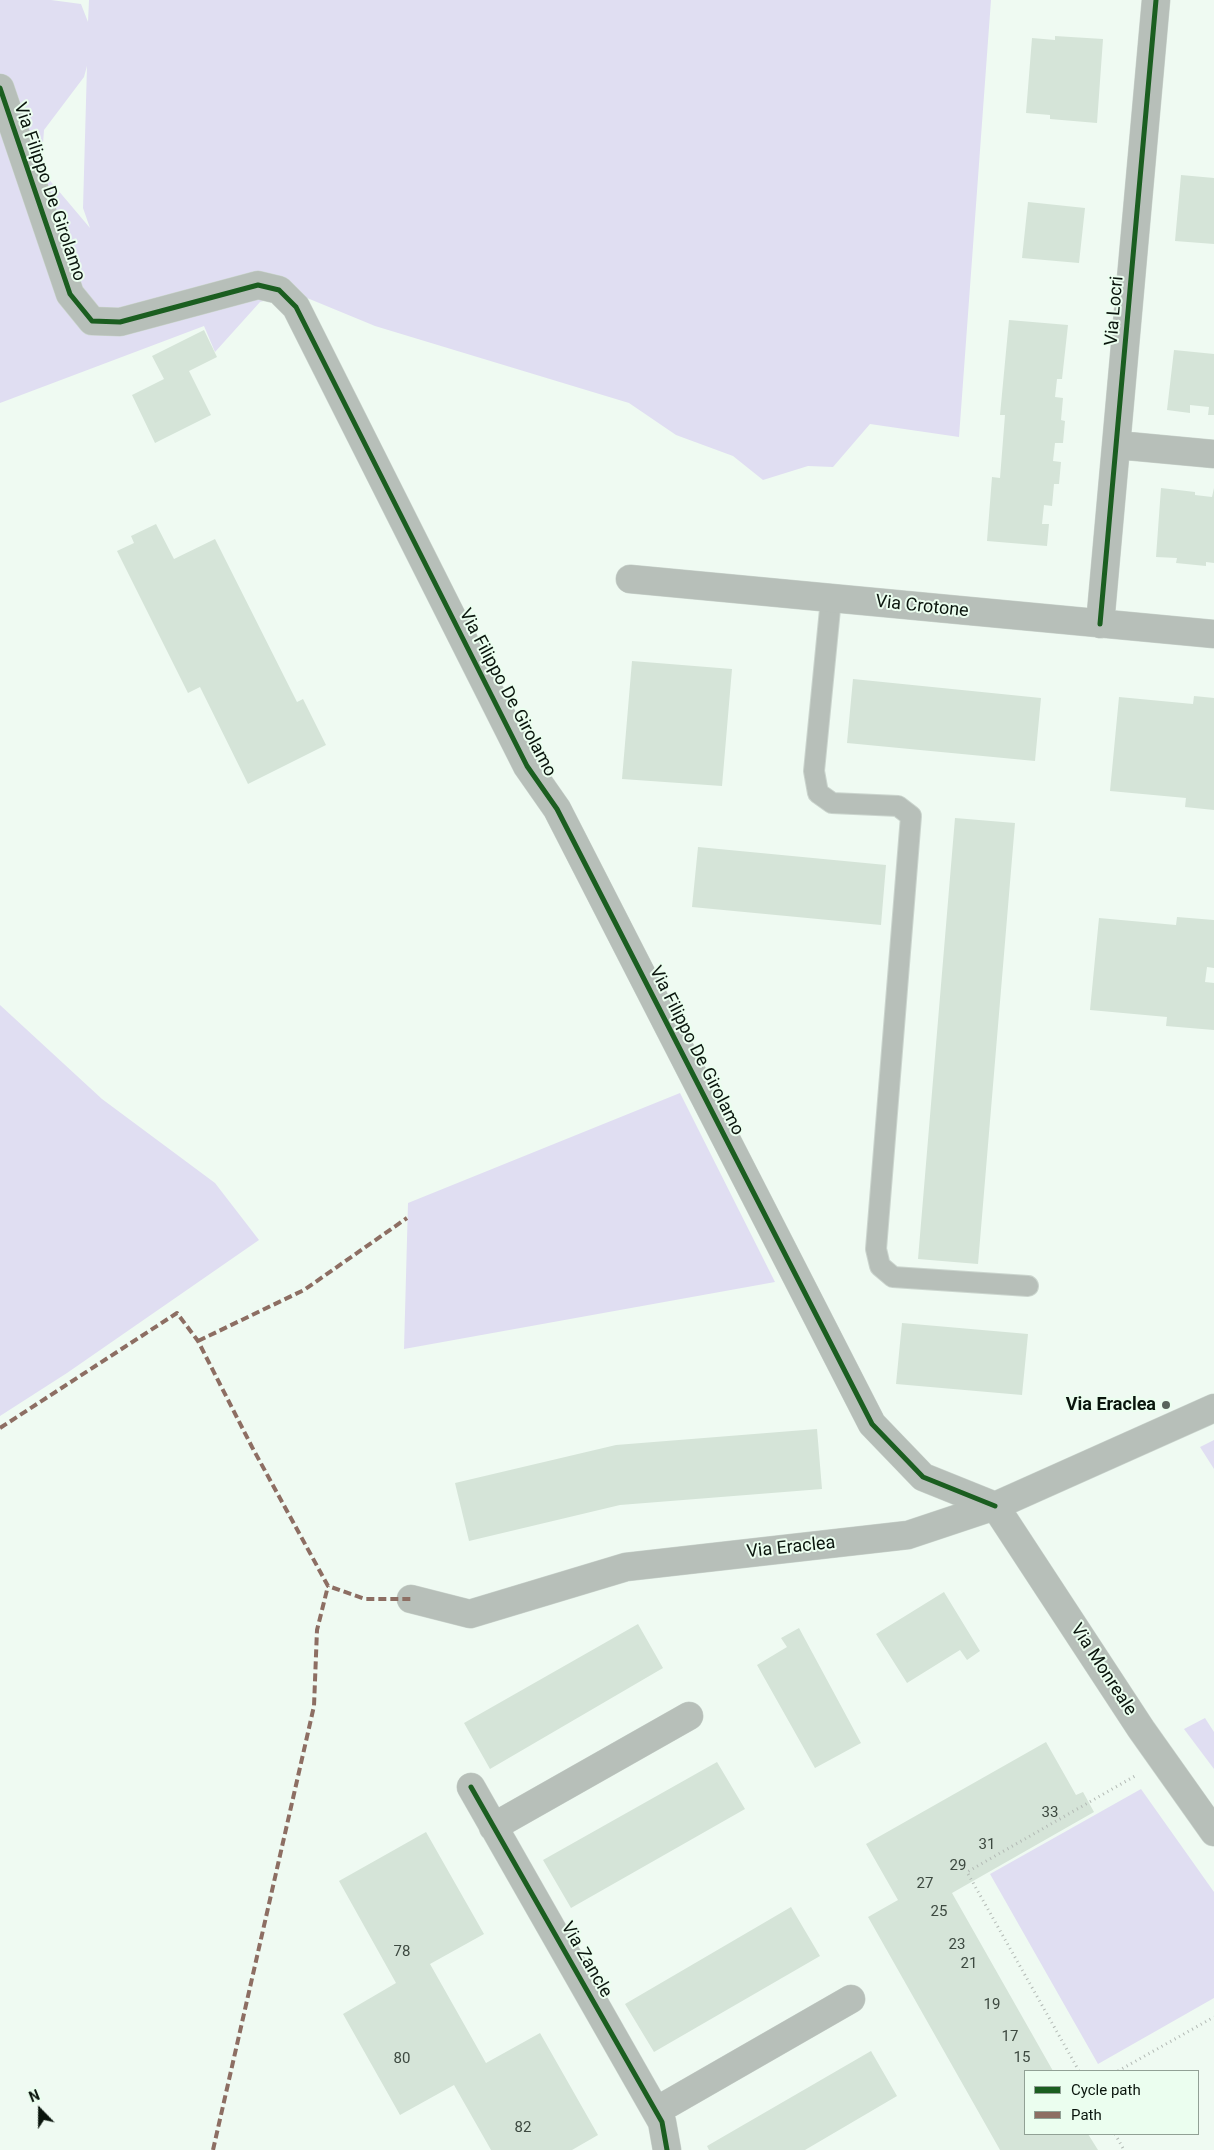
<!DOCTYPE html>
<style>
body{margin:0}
#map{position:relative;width:1214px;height:2150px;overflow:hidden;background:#effaf2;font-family:Roboto,sans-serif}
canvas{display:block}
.legend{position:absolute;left:1024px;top:2070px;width:175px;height:65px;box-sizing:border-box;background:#ebfeef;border:1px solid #91a195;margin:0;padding:6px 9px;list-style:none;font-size:15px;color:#0a150d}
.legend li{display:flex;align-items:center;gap:10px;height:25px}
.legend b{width:25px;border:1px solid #91a195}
.north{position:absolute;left:15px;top:2085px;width:50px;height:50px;-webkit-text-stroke:4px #ebfeef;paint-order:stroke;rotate:338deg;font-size:14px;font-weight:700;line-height:20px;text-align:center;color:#0a150d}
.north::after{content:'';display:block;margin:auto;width:18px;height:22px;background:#0a150d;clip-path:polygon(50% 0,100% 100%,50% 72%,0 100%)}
</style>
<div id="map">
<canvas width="1214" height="2150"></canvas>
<ul class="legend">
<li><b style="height:6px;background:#1b5e20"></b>Cycle path</li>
<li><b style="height:6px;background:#8d6e63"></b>Path</li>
</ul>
<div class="north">N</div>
</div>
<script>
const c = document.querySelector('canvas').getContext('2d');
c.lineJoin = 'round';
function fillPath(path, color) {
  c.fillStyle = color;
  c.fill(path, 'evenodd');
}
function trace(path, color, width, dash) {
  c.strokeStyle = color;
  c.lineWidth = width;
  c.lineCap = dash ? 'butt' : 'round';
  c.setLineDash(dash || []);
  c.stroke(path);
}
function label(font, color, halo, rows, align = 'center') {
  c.font = font + ' Roboto,sans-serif';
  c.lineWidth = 4;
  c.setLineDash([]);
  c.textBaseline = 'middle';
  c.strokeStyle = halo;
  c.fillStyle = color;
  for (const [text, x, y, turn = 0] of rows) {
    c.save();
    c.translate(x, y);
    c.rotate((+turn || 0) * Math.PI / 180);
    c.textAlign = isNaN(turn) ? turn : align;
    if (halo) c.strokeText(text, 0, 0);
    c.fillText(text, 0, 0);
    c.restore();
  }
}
fillPath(new Path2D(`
 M0,0H51L81,4L88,22L89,0H991L959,437L870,424L833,467L808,466L763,480L733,456L676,435L629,403L375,326L295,293L260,302L215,352L204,326L0,403ZM87,66L83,208L90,228L41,170L44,130L84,77Z
 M0,1005L102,1099L215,1183L259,1240L67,1373L0,1416Z
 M680,1093L775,1282L404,1349L408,1203Z
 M1214,1440V1469L1200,1447Z
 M1205,1718L1214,1732V1769L1184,1729Z
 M1141,1789L1214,1892V1998L1098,2064L990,1874Z`), '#e0def2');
fillPath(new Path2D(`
 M1055,36L1103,39L1097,123L1050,119V115L1026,113L1032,38L1055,40Z
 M1181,175L1214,178V244L1175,241Z
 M1028,202L1085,208L1079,263L1022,258Z
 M1009,320L1068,325L1062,379H1057L1055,397L1063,398L1061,420L1065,421L1063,443H1055L1053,461L1061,462L1059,484H1054L1052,506L1044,505L1042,524H1049L1047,546L987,541L992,477L1000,478L1005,415H1000Z
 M204,330L217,357L189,371L211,415L155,443L132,395L164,379L152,356Z
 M1174,350L1214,354V415H1208L1209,407L1190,405V413L1167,410Z
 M1161,488L1195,492V495L1212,497L1214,488V563L1206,562V566L1176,563L1177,558L1156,557Z
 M156,524L174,559L215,539L297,702L303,699L326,745L248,784L200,687L188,693L117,551L134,543L131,536Z
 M632,661L732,669L722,786L622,779Z
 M853,679L1041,698L1035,761L847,743Z
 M1194,696L1214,698V810L1185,807L1186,798L1110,791L1119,697L1193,704Z
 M955,818L1015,823L978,1264L918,1259Z
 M698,847L886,865L881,925L692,907Z
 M1177,917L1214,920V968L1207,967L1205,982L1214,983V1030L1166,1026L1167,1017L1090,1010L1099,918L1176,925Z
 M902,1323L1028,1334L1022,1395L896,1384Z
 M817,1429L822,1489L620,1505L469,1541L455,1483L616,1445Z
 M944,1592L980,1651L967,1660L960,1650L907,1683L876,1634Z
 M638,1624L663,1668L490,1769L464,1723Z
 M799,1628L861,1743L815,1768L757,1665L787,1647L781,1638Z
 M1046,1742L1076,1795L1083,1792L1094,1812L952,1893L1053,2071H1025V2134H1088L1098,2150H1000L868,1917L898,1900L866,1844Z
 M717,1762L745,1809L571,1908L543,1860Z
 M426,1832L484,1934L430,1964L486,2063L540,2033L598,2135L572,2150H491L454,2085L400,2115L343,2014L396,1983L339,1881Z
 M791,1907L820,1956L654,2052L625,2004Z
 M871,2051L897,2096L805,2150H709L707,2146Z`), '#d5e4d8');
const lane = new Path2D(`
 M831,599L814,771L818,793L832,803L898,806L911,816L876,1249L880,1266L893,1277L1028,1286`);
const street = new Path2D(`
 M0,88L70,294L92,321L120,322L258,285L279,290L296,307L527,766L557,809L872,1424L923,1477L995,1506
 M1117,445L1214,454
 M630,579L1214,634
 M1100,624L1156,0
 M995,1506L1141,1729L1214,1832
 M411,1599L470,1614L626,1567L908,1535L995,1506L1214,1408
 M471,1787L662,2122L667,2150
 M493,1827L689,1716
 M656,2111L851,1999`);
trace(lane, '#cbd5ce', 22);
trace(street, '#cbd5ce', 29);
trace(new Path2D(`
 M1079,2071L967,1872L1135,1776
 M1118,2071L1214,2017
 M1115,2134L1124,2150`), '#b3bab5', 3, [1, 4]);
trace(lane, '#b7bfb9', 20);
trace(street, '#b7bfb9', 28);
trace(new Path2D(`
 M198,1341L304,1290L407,1218
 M0,1428L177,1313L198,1341L252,1447L328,1586L365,1599H411
 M213,2150L314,1706L317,1630L328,1586`), '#8d6e63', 4, [8, 4]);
trace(new Path2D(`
 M0,88L70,294L92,321L120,322L258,285L279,290L296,307L527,766L557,809L872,1424L923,1477L995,1506
 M1100,624L1156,0
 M471,1787L662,2122L667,2150`), '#1b5e20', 5);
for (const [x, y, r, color] of [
 [1166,1405,5,"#5a655d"]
]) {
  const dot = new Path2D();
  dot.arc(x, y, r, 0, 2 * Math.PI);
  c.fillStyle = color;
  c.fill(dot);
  trace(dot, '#ebfeef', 2);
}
label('15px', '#3d4940', null, [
 ["33",1050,1813],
 ["31",987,1845],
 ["29",958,1866],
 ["27",925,1884],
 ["25",939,1912],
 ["23",957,1945],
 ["78",402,1952],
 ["21",969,1964],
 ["19",992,2005],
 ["17",1010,2037],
 ["15",1022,2058],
 ["80",402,2059],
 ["82",523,2128]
]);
label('18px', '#0a150d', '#ebfeef', [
 ["Via Filippo De Girolamo",49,192,71],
 ["Via Locri",1115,311,-85],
 ["Via Crotone",922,607,6],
 ["Via Filippo De Girolamo",507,693,62],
 ["Via Filippo De Girolamo",696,1051,63],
 ["Via Eraclea",791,1548,-6],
 ["Via Monreale",1103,1670,57],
 ["Via Zancle",586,1960,60]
]);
label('bold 18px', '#0a150d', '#ebfeef', [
 ["Via Eraclea",1156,1405]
], 'right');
</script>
